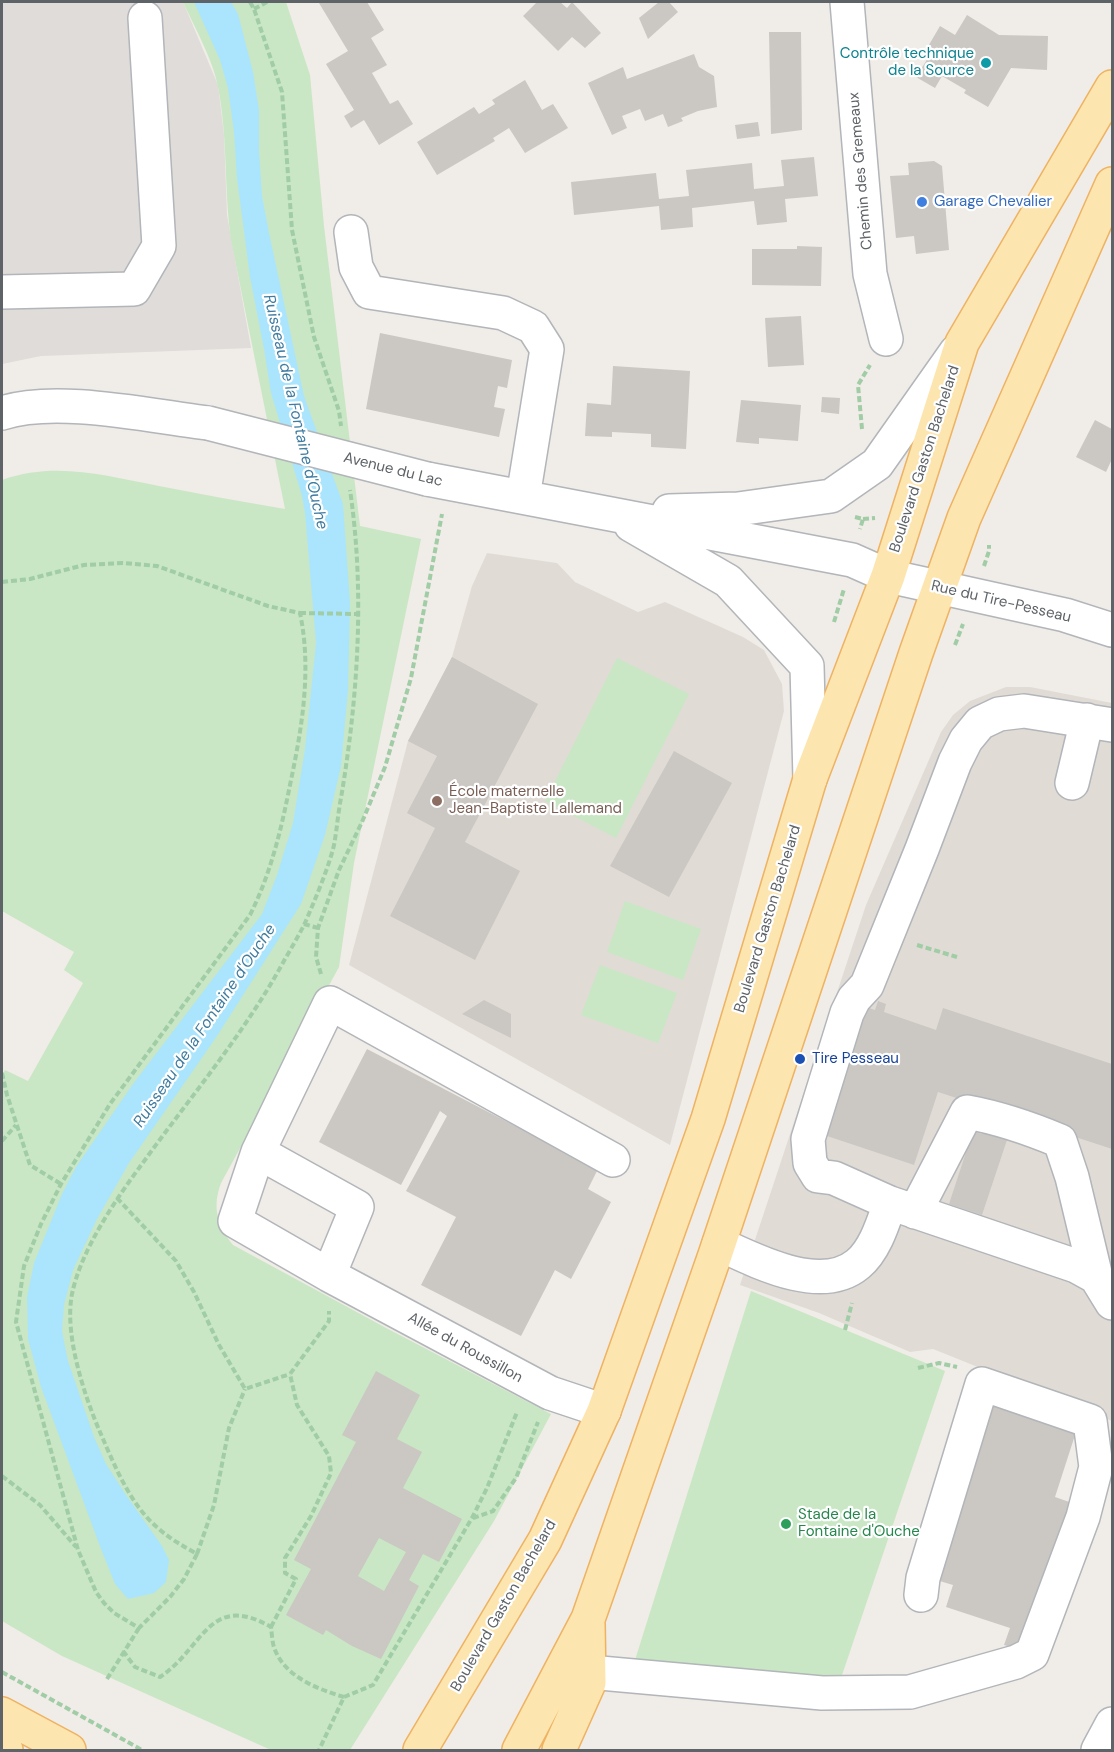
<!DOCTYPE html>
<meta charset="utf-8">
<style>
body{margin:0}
#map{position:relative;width:1114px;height:1752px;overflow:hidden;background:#f0ece7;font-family:"DM Sans",sans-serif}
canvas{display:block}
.frame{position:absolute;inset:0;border:3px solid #5e6367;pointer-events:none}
</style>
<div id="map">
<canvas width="1114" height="1752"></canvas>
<div class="frame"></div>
</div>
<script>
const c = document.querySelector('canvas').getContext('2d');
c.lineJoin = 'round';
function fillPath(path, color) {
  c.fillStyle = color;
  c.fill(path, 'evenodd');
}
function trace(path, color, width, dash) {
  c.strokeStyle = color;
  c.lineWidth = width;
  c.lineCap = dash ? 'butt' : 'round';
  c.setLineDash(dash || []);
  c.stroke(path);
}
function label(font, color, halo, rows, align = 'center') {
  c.font = font + ' "DM Sans",sans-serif';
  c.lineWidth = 4.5;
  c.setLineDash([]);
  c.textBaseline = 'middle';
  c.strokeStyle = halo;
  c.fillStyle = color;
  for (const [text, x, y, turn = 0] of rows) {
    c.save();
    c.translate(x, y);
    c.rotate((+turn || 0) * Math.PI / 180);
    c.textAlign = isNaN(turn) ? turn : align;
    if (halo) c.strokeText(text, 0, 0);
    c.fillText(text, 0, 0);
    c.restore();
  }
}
fillPath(new Path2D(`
 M2,2H183L218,85L224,135L227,215L251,348L41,356L2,364Z`), '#dfdcd9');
fillPath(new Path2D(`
 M487,553L557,563L575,582L638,612L665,602L743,637L764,650L782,684L784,711L670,1145L349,965L408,741L452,657L472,586Z
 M1006,687H1030L1112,703V1421L933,1349L910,1352L819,1313L740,1285L866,905L941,732L953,715L970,701Z`), '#e0dcd5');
fillPath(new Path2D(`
 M183,2H286L310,75L324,226L360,526L421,539L354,863L339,967L221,1183C212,1207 217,1225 233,1245L388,1329L551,1414L494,1521L350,1750H271L62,1656L2,1621V1075L5,1070L28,1081L83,983L64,970L74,952L2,911V480C57,461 104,476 159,486C201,494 243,502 285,509L231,240C224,190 228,138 218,87C214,62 194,26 183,2Z
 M617,658L689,694L616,838L545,801Z
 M625,901L701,929L683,980L607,952Z
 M600,965L677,993L658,1043L581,1015Z
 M751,1291L945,1371L840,1681L630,1676Z`), '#c9e7c4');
fillPath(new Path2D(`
 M194,2H231L238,14L253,72L259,110V151L262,196L269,233L304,396L343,504L350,603L348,690L341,766L325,835L301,904L217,1036L129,1163L97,1219L73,1270L64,1305L62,1331L68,1361L94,1437L106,1464L126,1495L162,1546L169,1560L166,1582L154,1593L128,1599L115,1584L101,1549L41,1387L28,1339L27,1297L34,1263L62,1194L76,1167L133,1084L262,914L277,875L293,823L305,749L316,643L305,513L302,496L271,393L264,349L250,277L237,178L234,132L228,88L220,60Z`), '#aae5fd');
fillPath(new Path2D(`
 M322,2H367L384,30L371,38L387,65L372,73L390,104L398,100L413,124L379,145L364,120L351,128L344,116L354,110L326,64L348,51L319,3Z
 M537,2H560L567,8L572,2L601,33L585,48L572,37L558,51L523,16Z
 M659,2H669L678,12L648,39L639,18Z
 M967,15L999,35L1048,36L1047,70L1011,68L988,107L964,93L966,90L942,76L935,88L916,77L928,58L923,55L940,26L955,35Z
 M769,32H801L802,130L771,134Z
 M694,54L699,67L714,76L717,107L698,111L681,118L683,121L668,127L663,114L645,121L640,109L622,116L627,128L612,135L588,83L623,67L627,79Z
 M525,80L542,110L553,104L568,128L525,153L509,128L493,138L495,141L437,175L417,142L474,107L479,114L495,104L492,100Z
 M758,122L760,136L737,139L735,125Z
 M814,157L818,196L785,199L787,222L757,225L754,201L692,208L693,227L661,230L659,206L574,215L571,182L656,173L659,199L689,196L686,170L752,163L754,189L784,186L781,160Z
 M934,161L942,166L949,250L916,254L914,236L896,238L890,176L909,175L908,163Z
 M797,246L822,247L821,286L752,285V249H797Z
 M801,316L804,365L768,367L765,318Z
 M380,333L512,360L507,388L498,386L494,407L505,409L499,437L366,409Z
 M613,366L690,371L686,449L651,447V434L612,432V437L585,436L587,403L611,405Z
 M822,397L840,398L839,414L821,412Z
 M741,400L801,405L798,441L759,438V444L736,442Z
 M1095,420L1112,429V459L1106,472L1076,457Z
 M452,657L538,704L465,842L520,871L475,960L390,916L435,828L407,813L437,756L408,741Z
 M674,751L732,783L669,897L610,866Z
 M484,1000L511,1014V1038L462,1014Z
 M878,1001L886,1004L884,1012L936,1030L943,1008L1112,1064V1149L938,1092L914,1165L824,1135L866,1007L875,1010Z
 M367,1049L598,1169L588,1189L611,1202L571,1279L555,1270L521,1336L421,1285L456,1217L406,1191L447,1116L440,1111L401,1185L319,1142Z
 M986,1121L1011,1128L982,1215L949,1204L973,1131L982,1134Z
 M376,1371L420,1395L397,1439L422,1452L403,1488L462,1519L439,1562L423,1554L409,1580L419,1586L381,1659L352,1646L326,1630L323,1635L286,1615L311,1569L294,1560L356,1442L342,1435ZM379,1538L406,1552L384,1591L358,1576Z
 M990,1404L1076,1432L1055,1497L1075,1504L1027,1652L1004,1645L1010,1628L946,1607L953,1585L933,1579Z`), '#cbc7c3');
const minor = new Path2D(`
 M847,2L870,274L886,339
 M351,232L356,267L369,292L503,313L533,327L547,349L523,497
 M2,292L134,289L159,246L145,18
 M2,413C56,395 150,416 208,423
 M427,479L852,560L888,576L1065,615L1112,630
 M669,511L738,509L831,496L877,464L956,352
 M631,525L728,581L807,666L810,779
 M1112,725L1024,711L999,714L980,723L966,740L955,762L922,849L867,985L854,999L847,1013L808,1139L810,1163L818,1176L834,1178L890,1203L1076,1266L1096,1277L1112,1303
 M1072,783L1087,720
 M258,1152L357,1207L329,1275
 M915,1212L967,1112C1000,1118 1029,1128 1060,1141L1072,1177L1096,1277
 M719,1244C756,1261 821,1295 858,1264C875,1250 883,1223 890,1203
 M604,1411L550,1393L329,1275L235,1221L258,1152L330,1003L613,1160
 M589,1672L822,1693L910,1692L1016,1662L1032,1654L1083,1517L1096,1467L1090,1421L982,1384L923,1578L921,1595
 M1098,1750L1112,1724`);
const major = new Path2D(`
 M2,1714L69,1750
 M2,1748L6,1750
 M420,1750L545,1540L604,1411L708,1119L810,779L888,576L962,343L1112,87
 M519,1750L588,1619L715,1255L916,653L964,518L1112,184
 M559,1750L589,1683L588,1624`);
trace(minor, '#b2b5b9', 36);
trace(major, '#eeb261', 36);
trace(new Path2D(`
 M250,2L254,9L282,92L292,230L314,337L339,411L341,426
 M254,9L267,2
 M862,429L858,385L870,365
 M855,517L863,519L860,529
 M863,519L875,518
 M984,566L989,551V545
 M2,582L30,579L84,565L123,563L157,566L268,606L300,613C312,670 302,728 290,785C281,830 271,873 250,915L110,1104L61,1184L41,1224L24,1266L16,1322L78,1550L96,1592L104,1603L114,1613L139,1628L170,1597L184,1579L197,1554C183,1546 170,1539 158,1528C130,1505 114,1464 100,1432C84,1395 64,1334 72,1294C81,1250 116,1199 142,1164C191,1096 245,1033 285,959C292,947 299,935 305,923C314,902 329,867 334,845C337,829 338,813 341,798C358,697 365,591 350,490
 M300,613L358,614
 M834,622L844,589
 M955,645L963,624
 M304,924L318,928
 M917,945L957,957
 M321,974L316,957L318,928L339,870L362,822L385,767L411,678L442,514
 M2,1073L7,1095L30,1165L61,1184
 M2,1141L16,1125
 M117,1198L176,1261L194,1292L219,1345L245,1389L290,1374
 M845,1330L852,1303
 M918,1368L939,1363L957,1367
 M2,1476L40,1505L76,1547
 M473,1518L493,1511L516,1478L538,1422
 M197,1554L214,1505L229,1428L245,1389
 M271,1627L296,1579L285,1573V1558L311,1516L331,1473L329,1456L297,1405L290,1374L329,1321V1311
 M123,1651L135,1667L160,1677C203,1649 209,1591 271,1627C272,1634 272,1643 275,1650C286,1677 317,1689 344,1697L319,1750
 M2,1672L142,1750
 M107,1679L139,1628
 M344,1697L373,1685L472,1518L487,1488L517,1412`), '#a0cca6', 4, [6, 3]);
trace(minor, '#fff', 33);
trace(major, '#fde5af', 33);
const minorBridge = new Path2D(`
 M208,423L427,479`);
trace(minorBridge, '#b2b5b9', 36, []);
trace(minorBridge, '#fff', 33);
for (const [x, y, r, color] of [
 [986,63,6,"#0f9aa8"],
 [922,202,6,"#3f7fe0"],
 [437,801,6,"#8d6e63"],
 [800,1059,6,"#1a4fb4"],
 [786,1524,6,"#2e9e5b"]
]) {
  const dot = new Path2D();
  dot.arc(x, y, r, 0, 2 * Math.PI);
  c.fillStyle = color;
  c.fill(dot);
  trace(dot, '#fff', 2);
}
label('15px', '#0d838f', '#fff', [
 ["Contrôle technique",974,54],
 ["de la Source",974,71]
], 'right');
label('15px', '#5e6367', '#fff', [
 ["Chemin des Gremeaux",861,171,-95],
 ["Boulevard Gaston Bachelard",925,459,-72],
 ["Avenue du Lac",393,470,14],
 ["Rue du Tire-Pesseau",1001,602,13],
 ["Boulevard Gaston Bachelard",768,919,-73],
 ["Allée du Roussillon",465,1348,29],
 ["Boulevard Gaston Bachelard",504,1606,-60]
]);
label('15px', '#366cbe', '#fff', [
 ["Garage Chevalier",934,202]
], 'left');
label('15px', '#785e54', '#fff', [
 ["École maternelle",449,792],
 ["Jean-Baptiste Lallemand",449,809]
], 'left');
label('15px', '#164399', '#fff', [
 ["Tire Pesseau",812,1059]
], 'left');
label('15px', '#27864d', '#fff', [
 ["Stade de la",798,1515],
 ["Fontaine d'Ouche",798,1532]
], 'left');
label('italic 16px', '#3f7c9f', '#fff', [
 ["Ruisseau de la Fontaine d'Ouche",295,412,77],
 ["Ruisseau de la Fontaine d'Ouche",205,1026,-56]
]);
</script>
